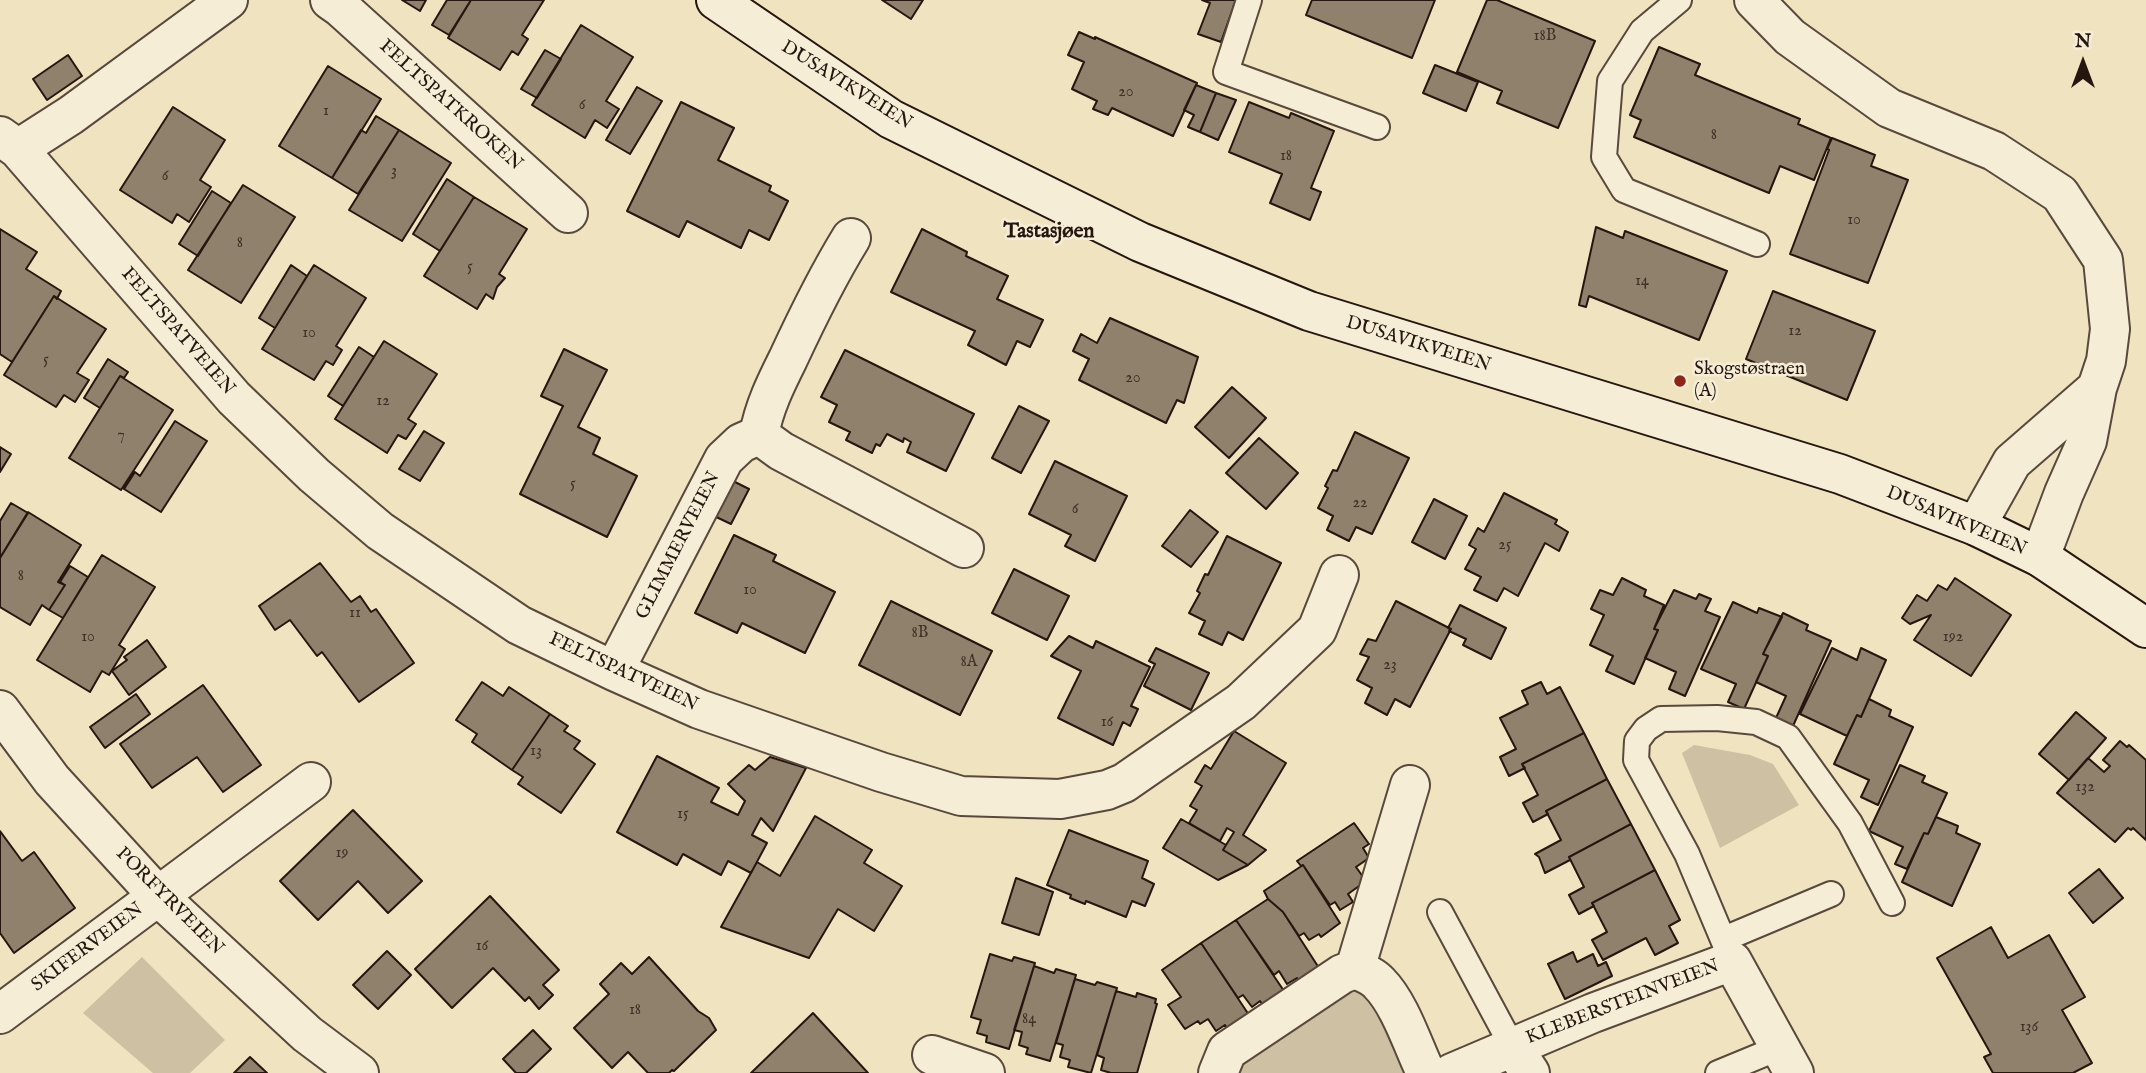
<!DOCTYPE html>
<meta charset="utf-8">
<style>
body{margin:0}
#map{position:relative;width:2146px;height:1073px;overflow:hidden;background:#f0e3c0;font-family:"IM FELL English",serif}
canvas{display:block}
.north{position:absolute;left:2048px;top:28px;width:70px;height:70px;-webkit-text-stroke:5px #f5edd6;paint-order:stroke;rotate:0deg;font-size:19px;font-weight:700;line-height:28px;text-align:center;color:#261610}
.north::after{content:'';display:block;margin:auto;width:24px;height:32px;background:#261610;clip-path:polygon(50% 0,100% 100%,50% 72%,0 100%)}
</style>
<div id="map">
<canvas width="2146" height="1073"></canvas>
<div class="north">N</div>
</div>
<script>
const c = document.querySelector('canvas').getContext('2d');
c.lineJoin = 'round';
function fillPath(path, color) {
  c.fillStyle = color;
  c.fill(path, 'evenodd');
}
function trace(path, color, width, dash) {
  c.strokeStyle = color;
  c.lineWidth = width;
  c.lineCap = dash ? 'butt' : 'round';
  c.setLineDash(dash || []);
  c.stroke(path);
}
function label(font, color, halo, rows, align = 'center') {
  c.font = font + ' "IM FELL English",serif';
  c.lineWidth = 5;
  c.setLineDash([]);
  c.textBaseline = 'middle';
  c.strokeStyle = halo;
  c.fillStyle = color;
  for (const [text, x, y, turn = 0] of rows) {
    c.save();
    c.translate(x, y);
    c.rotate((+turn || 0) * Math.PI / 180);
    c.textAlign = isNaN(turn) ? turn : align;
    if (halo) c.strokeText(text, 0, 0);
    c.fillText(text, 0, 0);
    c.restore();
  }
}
fillPath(new Path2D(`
 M1694,745L1750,755L1773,764L1799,805L1720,848L1682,753Z
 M142,957L225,1040L190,1073H153L83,1013Z
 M1342,987L1375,1000L1413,1073H1232L1236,1062Z`), '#cec0a2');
const building = new Path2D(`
 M402,0H426L420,11Z
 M447,0H471L449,35L432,25Z
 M471,0H544L522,35L528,39L518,55L512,51L500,70L448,38Z
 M882,0H923L911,19Z
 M1202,0H1236L1221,42L1198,34L1210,3Z
 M1312,0H1435L1412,58L1306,15Z
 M1487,0H1497L1595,41L1558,128L1497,103L1502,91L1457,72Z
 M581,25L633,57L606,101L619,109L607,128L595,120L585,138L532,105Z
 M1079,32L1095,39V37L1197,83L1173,136L1112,108L1108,115L1093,109L1097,101L1072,89L1084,62L1068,55Z
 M1659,47L1700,64L1695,75L1800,119L1798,124L1831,138L1814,180L1780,166L1769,193L1634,137L1641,120L1630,115Z
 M545,50L561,59L537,98L521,89Z
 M68,55L82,76L47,100L33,79Z
 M1435,65L1478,82L1466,111L1423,93Z
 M328,66L381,99L332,178L279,146Z
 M1196,85L1216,93L1200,132L1188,127L1194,115L1184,110Z
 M637,87L662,101L630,154L606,140Z
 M1216,93L1236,100L1218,140L1200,132Z
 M681,102L734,128L718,160L771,186L769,191L788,201L769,240L749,230L741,248L687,221L679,237L627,211Z
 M1249,102L1289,118L1291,113L1334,131L1311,188L1321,192L1310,220L1270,203L1282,174L1229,152Z
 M173,107L225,140L200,180L211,187L189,222L177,214L172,223L120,190Z
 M376,116L399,130L358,194L332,178L361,130L366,133Z
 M399,130L451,163L402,241L349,210Z
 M1832,138L1875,155L1871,166L1908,180L1868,283L1790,254L1829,150L1827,149Z
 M447,179L474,197L440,251L413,234Z
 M243,185L295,217L241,303L188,270Z
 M212,191L231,203L198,256L179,244Z
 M474,197L527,229L499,274L505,278L497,287L493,299L486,294L477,309L424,276Z
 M1596,227L1623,238L1625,231L1727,271L1699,340L1589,296L1586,307L1579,305Z
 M0,229L37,252L26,269L61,291L57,299L54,296L12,362L0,354Z
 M922,229L967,252L966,256L1008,276L997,299L1043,320L1030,347L1017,341L1006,365L968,345L975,331L891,292Z
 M291,265L307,276L275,328L259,318Z
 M314,265L366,298L336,346L342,350L333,365L326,361L314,380L262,349Z
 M1773,291L1875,331L1847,400L1746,359Z
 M54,296L106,329L77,373L89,380L75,402L64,395L56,407L4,375Z
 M1110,318L1198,357L1184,403L1177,400L1166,423L1079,380L1089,359L1073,351L1081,334L1097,343Z
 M384,341L437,374L408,419L416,424L406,439L398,435L387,453L335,419Z
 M359,347L374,357L343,406L328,396Z
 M564,349L607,370L578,427L600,438L593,454L637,476L607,537L520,494L563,406L541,396Z
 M845,350L974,414L946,471L907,452L911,442L904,438L903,442L887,434L880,446L876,444L872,453L846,440L850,432L829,422L837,405L821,397Z
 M108,359L128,372L124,378L120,376L100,408L84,398Z
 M120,376L173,410L121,490L69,458Z
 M1232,387L1266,418L1229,458L1195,427Z
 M1019,406L1049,421L1021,473L992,458Z
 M175,421L207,441L161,512L124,489L135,472L140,476Z
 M424,431L444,443L420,481L399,469Z
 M1355,432L1409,458L1372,534L1356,527L1349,541L1327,530L1333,516L1318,508L1328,488L1325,486L1333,470L1337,471Z
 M1259,438L1298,473L1266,509L1226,473Z
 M0,447L11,454L0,472Z
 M1055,461L1127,496L1095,561L1065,546L1071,535L1029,514Z
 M729,479L749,489L731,524L712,515Z
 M1504,493L1557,520L1555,524L1568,532L1559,551L1545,543L1518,596L1504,588L1497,601L1474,590L1481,577L1465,569L1476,549L1469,545L1478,528L1484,532Z
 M1434,499L1467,516L1445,559L1412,542Z
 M11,503L28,513L0,558V521Z
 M1190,510L1218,532L1191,567L1162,546Z
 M28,512L81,545L58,582L65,585L49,610L42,605L30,625L0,607V558Z
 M734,535L776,555L773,561L835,592L805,653L742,623L737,633L695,613Z
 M1227,536L1281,563L1243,640L1228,632L1222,645L1199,634L1205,621L1189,613L1200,593L1197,591L1205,574L1208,575Z
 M102,555L155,587L119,645L125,649L109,675L102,671L90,692L37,660Z
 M320,563L351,602L360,596L371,612L376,609L414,663L359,702L322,652L317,656L290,620L275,630L259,606Z
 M70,566L88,577L63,618L49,610L65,585L60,582Z
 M1014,569L1069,596L1047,640L992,613Z
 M1622,578L1646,590L1644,596L1664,605L1654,629L1658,630L1634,684L1606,671L1613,656L1590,645L1604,615L1591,609L1600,590L1613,595Z
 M1955,578L2011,615L1971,676L1914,640L1931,615L1910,624L1902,618L1917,595L1927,601L1938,585L1947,590Z
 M1674,590L1696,599L1699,594L1711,599L1705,611L1720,617L1685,696L1669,689L1676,672L1645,658L1658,630L1654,629Z
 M891,601L992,651L960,715L859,665Z
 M1396,601L1451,629L1410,707L1395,699L1387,715L1365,703L1372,688L1357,680L1369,657L1360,654L1368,639L1376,641Z
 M1733,602L1757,613L1759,608L1782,617L1763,654L1768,656L1744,709L1728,702L1736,684L1701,669Z
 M1460,605L1506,628L1491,659L1463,645L1466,639L1449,631L1451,629L1448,628Z
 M1783,613L1808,625L1806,630L1831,641L1793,726L1776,718L1786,696L1756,682L1768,656L1763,654Z
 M1069,636L1093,648L1096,641L1150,667L1131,706L1138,709L1130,726L1123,722L1113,745L1058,718L1081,671L1051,656Z
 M147,640L166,667L129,695L112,671L127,660L124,657Z
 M1156,648L1209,673L1191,710L1144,686L1155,664L1149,661Z
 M1832,648L1857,660L1861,648L1886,660L1861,717L1857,715L1847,736L1800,714Z
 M482,682L503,696L509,687L550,714L512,770L472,742L477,734L456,720Z
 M1541,682L1547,694L1560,687L1584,733L1522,764L1525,768L1509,776L1500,757L1516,749L1500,718L1528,704L1522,691Z
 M203,685L261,765L223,792L197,757L152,788L120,744Z
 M136,694L150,714L105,748L90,727Z
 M1869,699L1891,710L1889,716L1913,727L1878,805L1861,797L1869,780L1834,764L1857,715L1861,717Z
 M2076,712L2106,738L2069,780L2039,754Z
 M550,714L568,726L564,731L580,741L574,749L595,764L561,813L518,784L523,777L512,770Z
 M1234,731L1286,763L1243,835L1266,850L1248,865L1223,850L1234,832L1227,828L1220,841L1189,823L1197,810L1190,806L1202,786L1195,782L1205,765L1211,769Z
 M1584,733L1607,779L1546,811L1548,814L1533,822L1523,803L1538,795L1522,764Z
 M2120,741L2127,747L2129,745L2146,760V840L2133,828L2131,830L2128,828L2115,842L2057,793L2088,758L2104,772L2110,766L2103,760Z
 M657,756L719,788L711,802L738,815L745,801L728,784L749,765L755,770L770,757L806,768L773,831L761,818L752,835L767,843L751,873L728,861L721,875L683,854L677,865L617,832Z
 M1900,765L1925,776L1922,782L1947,793L1928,834L1924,833L1907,869L1895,864L1903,847L1869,831Z
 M1607,779L1631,824L1569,857L1570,860L1545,873L1539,857L1535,854L1561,840L1546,811Z
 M353,810L422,881L388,913L358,881L318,920L280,881Z
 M815,816L872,850L864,863L902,886L874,931L838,909L809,958L721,927L757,862L780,876Z
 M1936,817L1958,826L1956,833L1980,844L1952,906L1902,882L1924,833L1928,834Z
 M1181,819L1226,845L1223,850L1248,865L1218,880L1163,848Z
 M1354,823L1369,844L1363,848L1369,858L1356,867L1366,881L1348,894L1353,902L1340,910L1335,902L1330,905L1303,865L1301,866L1297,861Z
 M1631,824L1655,870L1592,903L1594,906L1579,914L1569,895L1584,887L1569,857Z
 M1069,830L1148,861L1142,878L1154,884L1145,906L1132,901L1126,917L1086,901L1085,904L1070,898L1071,895L1047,885Z
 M0,831L22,861L34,852L75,908L14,953L0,933Z
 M1303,865L1340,923L1321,937L1319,934L1309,940L1304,933L1299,936L1283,912L1268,899L1264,891Z
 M2099,869L2123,898L2093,923L2069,893Z
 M1655,870L1680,920L1669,926L1678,943L1655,955L1646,938L1603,960L1592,940L1607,932L1592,903Z
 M1016,878L1053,892L1039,935L1002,923Z
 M490,896L559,970L543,985L553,995L539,1009L529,997L525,1001L493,968L452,1008L415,969Z
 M1268,899L1283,912L1319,968L1299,981L1297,978L1287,984L1279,971L1274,975L1236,920Z
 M1236,920L1284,991L1263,1005L1260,1001L1252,1007L1243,995L1238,998L1201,943Z
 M1991,927L2008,958L2049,935L2085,997L2062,1010L2092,1063L2073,1073H1993L1984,1057L1991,1054L1937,958Z
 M1201,943L1249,1015L1227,1029L1225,1025L1216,1031L1208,1019L1200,1024L1198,1021L1185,1029L1168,1005L1181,997L1162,970Z
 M387,951L411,975L378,1009L353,985Z
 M1573,952L1577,962L1593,954L1598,966L1606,962L1612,976L1565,999L1548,964Z
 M990,954L1012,961L1014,957L1035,963L1009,1049L986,1042L987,1036L977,1033L981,1020L971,1017Z
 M649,957L698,1011L709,1018L716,1030L674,1071L672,1070L669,1073H648L628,1052L612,1068L574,1028L609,994L600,984L621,963L632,974Z
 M1034,966L1054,973L1056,969L1076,975L1050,1061L1026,1054L1028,1048L1019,1045L1022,1032L1014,1030Z
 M1075,979L1095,985L1097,982L1117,988L1091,1073L1068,1067L1070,1060L1060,1057L1063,1045L1056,1043Z
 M1116,991L1136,997L1137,993L1156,999L1155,1003L1157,1004L1137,1073H1111L1101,1070L1104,1058L1097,1055Z
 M813,1013L868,1073H751Z
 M533,1030L551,1049L526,1073H516L503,1059Z
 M250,1057L267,1073H234Z`);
fillPath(building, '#8f816c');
trace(building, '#261610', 2);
const lane = new Path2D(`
 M1249,0L1226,72L1377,127
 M1679,0L1642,31L1610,81L1604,157L1624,190L1757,244
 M1440,912L1512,1046
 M1724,939L1831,894
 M1732,961L1687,854L1636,760L1637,741L1646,729L1661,719L1717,718L1756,722L1788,737L1850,823L1892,903
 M1718,1073L1781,1047`);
const street = new Path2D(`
 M330,0L340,7L568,213
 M1754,0L1790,37L1889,108L1994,151L2060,194L2103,260L2110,329L2106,361L2097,388L2087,441L2064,493L2040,557
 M0,136L18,149L234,398L314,475L380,531L519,625L614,671L699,709L881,772L961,796L1060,799L1107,790L1124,783L1241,702L1317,630L1339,575
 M18,149L71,115L228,0
 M759,435L781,451L964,548
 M1976,526L2012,462L2097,388
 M614,671L724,459L741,443L759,435C764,407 776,383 788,359C807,318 827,277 851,238
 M0,710L52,780L158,896L307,1034L359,1073
 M1355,969C1364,973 1373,976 1379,983C1400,1004 1413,1046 1426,1073
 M0,1014L311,782
 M1512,1046L1530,1073
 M932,1055L985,1073
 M1218,1073L1227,1051L1342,974L1355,969L1410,785
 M1452,1073L1593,1013L1732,961L1794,1073`);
const secondary = new Path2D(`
 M716,0L891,119L1140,242L1309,311L1840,474L1976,526L2040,557L2146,628`);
trace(lane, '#58493c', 28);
trace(street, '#58493c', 42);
trace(secondary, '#261610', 42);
trace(lane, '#f5edd6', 24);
trace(street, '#f5edd6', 38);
trace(secondary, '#f5edd6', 38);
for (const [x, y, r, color] of [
 [1680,381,7,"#8f2418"]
]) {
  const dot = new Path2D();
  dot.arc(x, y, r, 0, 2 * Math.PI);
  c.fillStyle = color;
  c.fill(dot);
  trace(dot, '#f5edd6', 2.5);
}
label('16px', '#403127', null, [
 ["18B",1545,37],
 ["20",1126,93],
 ["6",582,106],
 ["1",326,112],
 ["8",1714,136],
 ["18",1286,157],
 ["3",394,172],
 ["6",165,177],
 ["10",1854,221],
 ["8",240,244],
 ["5",470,268],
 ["14",1642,282],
 ["12",1795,332],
 ["10",309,334],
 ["5",46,361],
 ["20",1133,379],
 ["12",383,402],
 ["7",121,436],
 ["5",573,485],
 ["22",1360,504],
 ["6",1075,510],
 ["25",1505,546],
 ["8",21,577],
 ["10",750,591],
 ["11",355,614],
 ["8B",920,634],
 ["10",88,638],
 ["192",1953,638],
 ["8A",969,663],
 ["23",1390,666],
 ["16",1107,723],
 ["13",536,752],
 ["132",2085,788],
 ["15",683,815],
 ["19",342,854],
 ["16",482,947],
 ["18",635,1011],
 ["84",1029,1020],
 ["136",2029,1028]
]);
label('19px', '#261610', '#f5edd6', [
 ["DUSAVIKVEIEN",846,86,32],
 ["FELTSPATKROKEN",450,106,42],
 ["FELTSPATVEIEN",177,332,49],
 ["DUSAVIKVEIEN",1418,345,17],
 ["DUSAVIKVEIEN",1956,522,23],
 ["GLIMMERVEIEN",679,546,-63],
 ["FELTSPATVEIEN",623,673,25],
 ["PORFYRVEIEN",169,902,45],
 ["SKIFERVEIEN",88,948,-37],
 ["KLEBERSTEINVEIEN",1623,1003,-21]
]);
label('19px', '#261610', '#f5edd6', [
 ["Skogstøstraen",1694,370],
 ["(A)",1694,392]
], 'left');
label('bold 21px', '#261610', '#f5edd6', [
 ["Tastasjøen",1049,233]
]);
</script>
